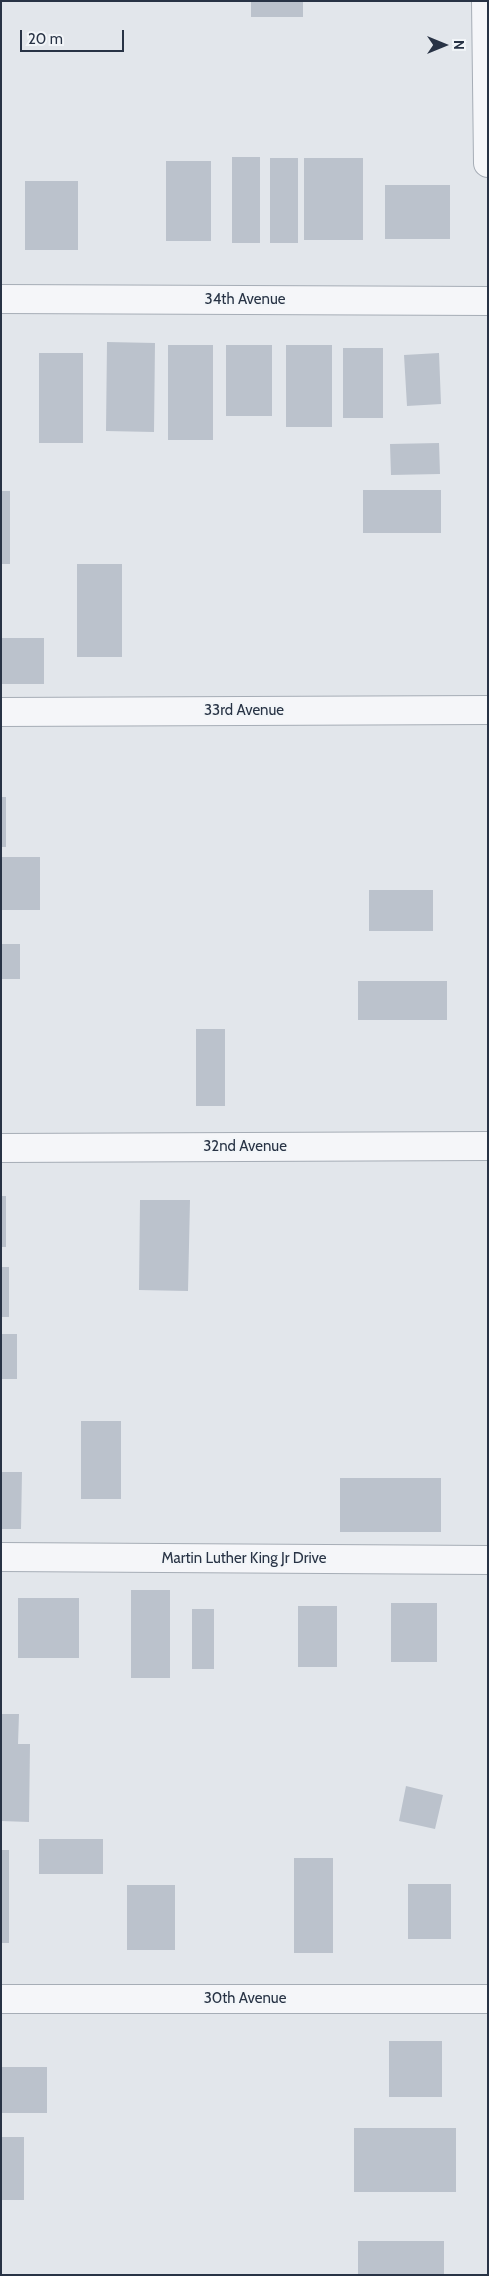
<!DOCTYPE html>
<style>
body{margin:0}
#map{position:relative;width:489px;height:2276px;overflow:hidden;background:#e2e6eb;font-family:Cabin,sans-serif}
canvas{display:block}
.frame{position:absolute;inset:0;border:2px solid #283345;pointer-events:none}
.north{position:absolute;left:419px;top:20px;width:50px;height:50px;-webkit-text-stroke:4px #f2f5f8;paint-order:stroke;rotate:90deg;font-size:14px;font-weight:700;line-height:20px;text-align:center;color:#283345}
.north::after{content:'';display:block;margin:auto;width:18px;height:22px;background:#283345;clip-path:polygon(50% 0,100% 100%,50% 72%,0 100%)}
.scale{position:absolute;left:20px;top:30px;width:104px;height:22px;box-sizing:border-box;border:2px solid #283345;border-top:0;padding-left:6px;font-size:15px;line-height:18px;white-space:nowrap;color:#283345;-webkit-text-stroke:4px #f2f5f8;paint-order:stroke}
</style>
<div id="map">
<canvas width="489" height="2276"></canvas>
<div class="frame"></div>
<div class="north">N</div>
<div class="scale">20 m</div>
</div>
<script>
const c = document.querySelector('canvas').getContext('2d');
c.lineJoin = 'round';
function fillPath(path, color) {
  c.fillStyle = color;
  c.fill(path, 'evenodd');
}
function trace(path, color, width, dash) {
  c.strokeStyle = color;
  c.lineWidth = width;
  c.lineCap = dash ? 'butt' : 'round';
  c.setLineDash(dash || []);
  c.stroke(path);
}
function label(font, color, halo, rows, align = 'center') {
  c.font = font + ' Cabin,sans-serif';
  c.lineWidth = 4;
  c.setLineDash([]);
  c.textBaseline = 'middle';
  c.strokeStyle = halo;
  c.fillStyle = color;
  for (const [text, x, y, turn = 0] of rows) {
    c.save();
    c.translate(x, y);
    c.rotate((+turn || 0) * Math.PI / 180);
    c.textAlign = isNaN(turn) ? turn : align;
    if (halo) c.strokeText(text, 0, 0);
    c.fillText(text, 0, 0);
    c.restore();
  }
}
fillPath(new Path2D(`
 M251,1H303V17H251Z
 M232,157H260V243H232Z
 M270,158H298V243H270Z
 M304,158H363V240H304Z
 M166,161H211V241H166Z
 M25,181H78V250H25Z
 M385,185H450V239H385Z
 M107,342L155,343L154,432L106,431Z
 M168,345H213V440H168Z
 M226,345H272V416H226Z
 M286,345H332V427H286Z
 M343,348H383V418H343Z
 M39,353H83V443H39Z
 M439,353L441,404L407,406L404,355Z
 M439,443L440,474L391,475L390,444Z
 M363,490H441V533H363Z
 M1,491H10V564H1Z
 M77,564H122V657H77Z
 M1,638H44V684H1Z
 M1,797H6V847H1Z
 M1,857H40V910H1Z
 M369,890H433V931H369Z
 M1,944H20V979H1Z
 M358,981H447V1020H358Z
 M196,1029H225V1106H196Z
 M1,1196H6V1247H1Z
 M140,1200H190L188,1291L139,1290Z
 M1,1267H9V1317H1Z
 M1,1334H17V1379H1Z
 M81,1421H121V1499H81Z
 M1,1472H22L21,1529H1Z
 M340,1478H441V1532H340Z
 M131,1590H170V1678H131Z
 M18,1598H79V1658H18Z
 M391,1603H437V1662H391Z
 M298,1606H337V1667H298Z
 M192,1609H214V1669H192Z
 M1,1714H19L18,1744H30L29,1822L1,1821Z
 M406,1786L443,1795L435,1829L399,1821Z
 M39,1839H103V1874H39Z
 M1,1850H9V1943H1Z
 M294,1858H333V1953H294Z
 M408,1884H451V1939H408Z
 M127,1885H175V1950H127Z
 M389,2041H442V2097H389Z
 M1,2067H47V2113H1Z
 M354,2128H456V2192H354Z
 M1,2137H24V2200H1Z
 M358,2241H444V2275H358Z`), '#bbc2cc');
const minor = new Path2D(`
 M486,1L488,163
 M1,299L488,301
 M1,712L488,710
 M1,1148L488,1146
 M1,1557L488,1560
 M1,1999H488`);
trace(minor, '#a6adb6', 30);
trace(minor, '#f5f6f9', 28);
label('15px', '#283345', '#f2f5f8', [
 ["34th Avenue",245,300],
 ["33rd Avenue",244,711],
 ["32nd Avenue",245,1147],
 ["Martin Luther King Jr Drive",244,1559],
 ["30th Avenue",245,1999]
]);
</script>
